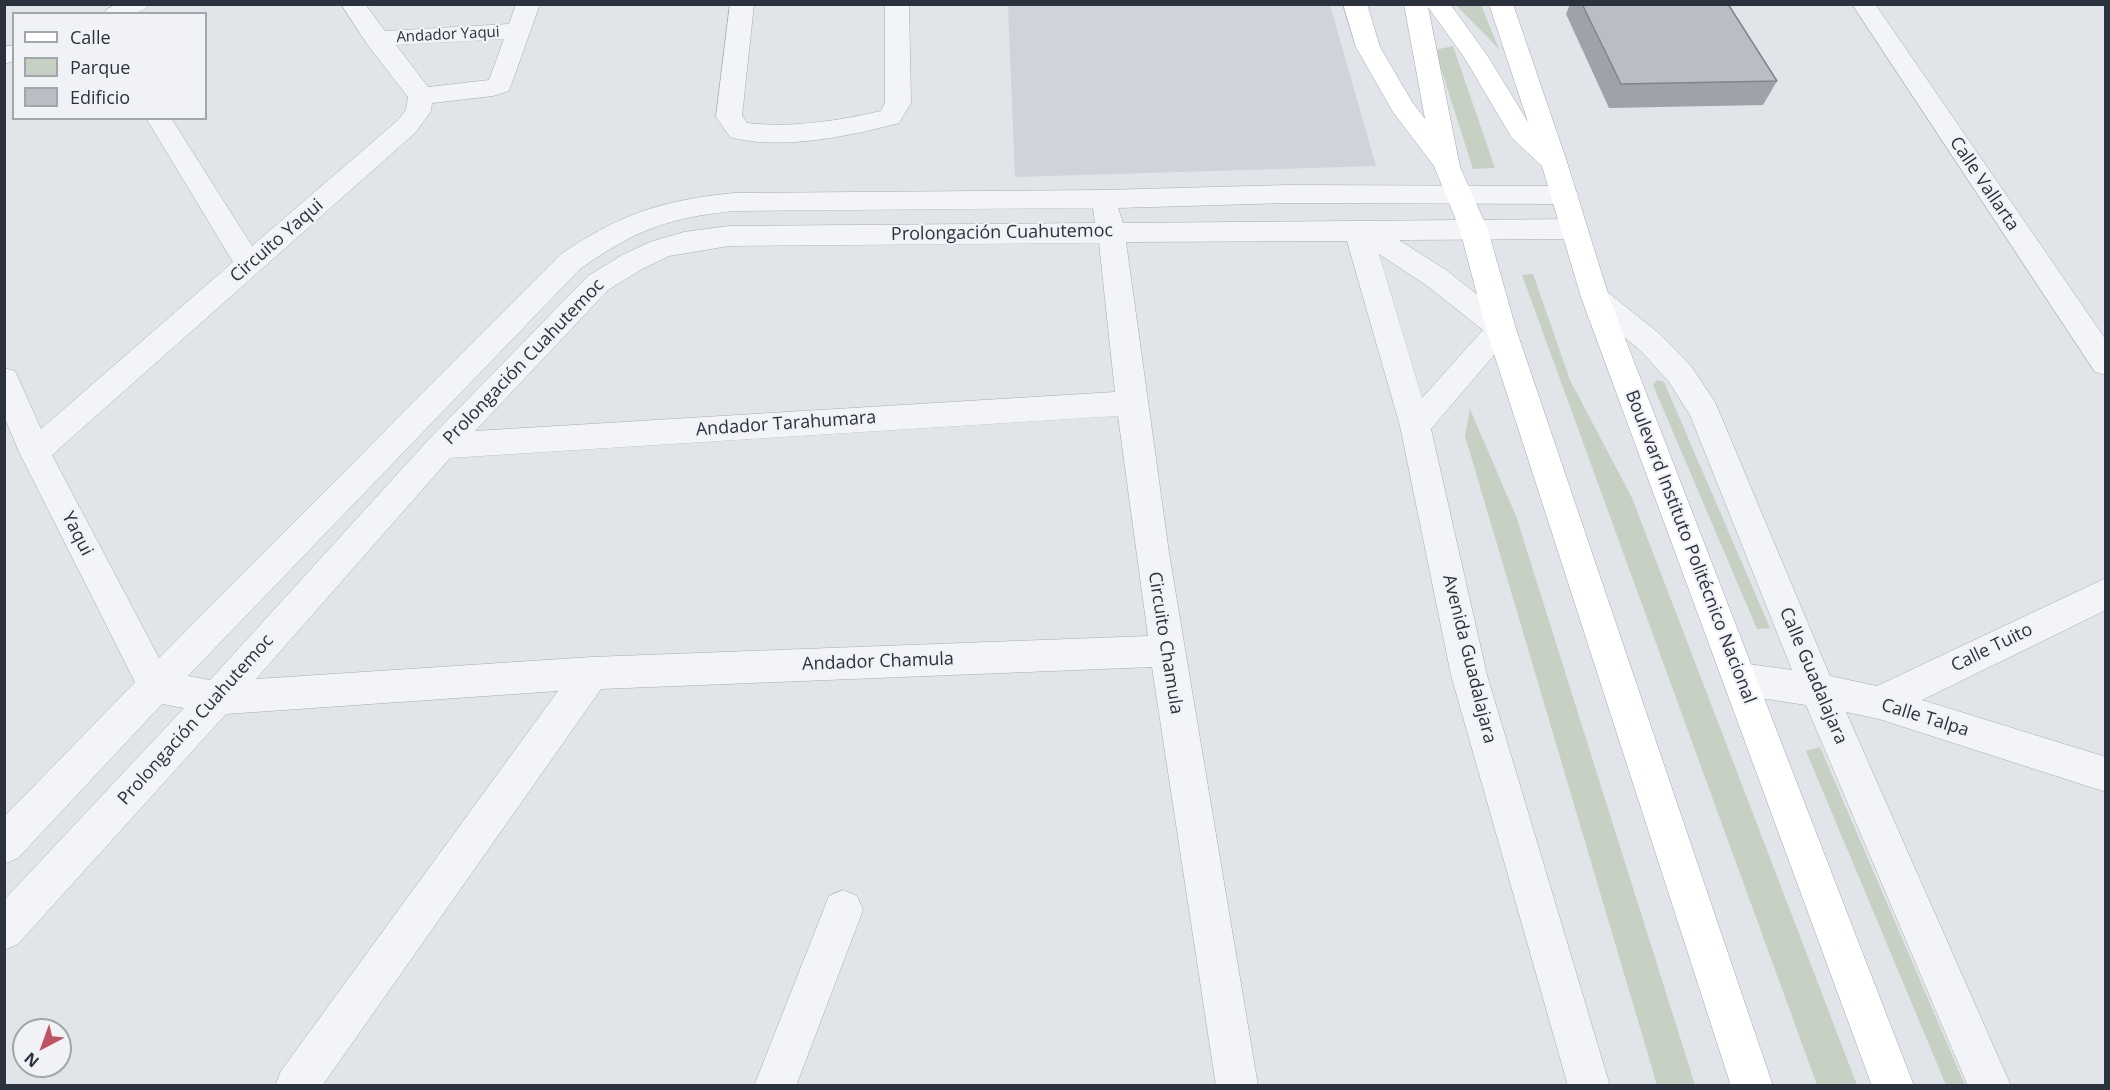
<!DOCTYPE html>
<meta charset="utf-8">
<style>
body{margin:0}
#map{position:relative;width:2110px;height:1090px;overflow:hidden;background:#e1e4e8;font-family:"Open Sans",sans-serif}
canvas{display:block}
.frame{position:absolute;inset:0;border:6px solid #2b323e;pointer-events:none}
.legend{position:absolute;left:12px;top:12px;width:195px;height:108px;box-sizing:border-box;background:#f0f2f6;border:2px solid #a1a5ac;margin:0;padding:8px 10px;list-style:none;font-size:18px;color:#2b323e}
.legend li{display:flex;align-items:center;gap:12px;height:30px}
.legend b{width:30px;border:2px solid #a1a5ac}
.north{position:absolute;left:12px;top:1018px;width:60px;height:60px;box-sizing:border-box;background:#f0f2f6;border:2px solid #a1a5ac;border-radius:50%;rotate:221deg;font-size:16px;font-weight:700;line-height:24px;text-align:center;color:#2b323e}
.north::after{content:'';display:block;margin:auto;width:21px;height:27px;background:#c05361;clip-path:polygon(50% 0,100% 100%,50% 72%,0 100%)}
</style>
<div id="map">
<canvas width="2110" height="1090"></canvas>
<div class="frame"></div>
<ul class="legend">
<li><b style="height:8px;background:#fff"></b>Calle</li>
<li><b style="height:16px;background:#c6d1c3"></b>Parque</li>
<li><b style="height:16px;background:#b9bdc4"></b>Edificio</li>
</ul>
<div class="north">N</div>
</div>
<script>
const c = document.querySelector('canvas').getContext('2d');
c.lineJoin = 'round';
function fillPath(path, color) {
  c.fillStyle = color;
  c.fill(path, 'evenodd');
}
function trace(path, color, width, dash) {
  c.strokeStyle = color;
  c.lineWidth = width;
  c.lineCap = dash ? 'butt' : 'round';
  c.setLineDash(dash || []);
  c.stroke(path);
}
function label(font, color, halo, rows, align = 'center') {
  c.font = font + ' "Open Sans",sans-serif';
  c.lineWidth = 4.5;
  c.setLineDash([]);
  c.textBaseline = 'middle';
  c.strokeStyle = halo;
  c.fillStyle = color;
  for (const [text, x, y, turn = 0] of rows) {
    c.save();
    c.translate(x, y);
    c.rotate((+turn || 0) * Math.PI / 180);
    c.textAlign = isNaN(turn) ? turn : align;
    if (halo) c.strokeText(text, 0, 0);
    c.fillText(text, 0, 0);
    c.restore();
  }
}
fillPath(new Path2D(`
 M1008,5H1330L1376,166L1015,177Z`), '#cfd3da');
fillPath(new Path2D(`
 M1456,5H1481L1499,49Z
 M1453,46L1495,168L1473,169L1435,50Z
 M1533,274L1570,380L1632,498L1857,1085H1817L1522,275Z
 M1657,380L1664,382L1770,628L1757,629L1653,385Z
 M1470,409L1516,516L1695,1085H1657L1465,436Z
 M1820,747L1965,1085H1946L1806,751Z`), '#c6d1c3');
const minor = new Path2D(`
 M117,4H149C140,18 118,14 104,14L107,9Z
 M341,4H365L385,31L509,24L516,4H540L509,91L493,96L432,103L431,111L415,133L52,455L159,658L560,255C619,214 663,200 734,193L1103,190L1287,185L1565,186L1574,188L1578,195L1574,202L1565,204L1287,203L1118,208L1123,223L1574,219L1584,222L1588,229L1584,236L1574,239L1399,240L1446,270L1511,321L1516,329L1431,429L1487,675L1610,1086H1568L1451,675L1400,426L1347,241L1126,242L1169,553L1258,1086H1216L1152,667L601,689L322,1086H275L281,1071L558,691L226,714L18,944L4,950V900L184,708L162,704L18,858L4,864V817L135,682L19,452L4,416V368L15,371L41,429L233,262L146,118H171L252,246L397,121L406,110L408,97L367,44ZM504,39L489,80L428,87L396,45ZM1093,208L1095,223L729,226L684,232L650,242L622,255L588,276L431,437L210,680L188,676L580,269C635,230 667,218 734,211ZM1099,243L1115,392L475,431L608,290L642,269L669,256L729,246ZM1379,254L1426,285L1483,330L1422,398ZM1118,416L1148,636L592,657L256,679L450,458Z
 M730,4H754L742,116L747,123C791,128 838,121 881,111L885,103V4H909L911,103L899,123C850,136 780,151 730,137L716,117Z
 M1852,4H1875L2106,340V375L2095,372Z
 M14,45V61L4,64V47Z
 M1595,286L1605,290L1661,335L1691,366L1715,402L1830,676L1877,686L2106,578V610L1922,700L2106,757V792L1879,719L1846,712L2011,1086H1968L1806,705L1741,695L1728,690L1723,679L1728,668L1741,663L1792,670L1690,415L1669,382L1641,351L1585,304L1581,297L1585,290Z
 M843,890L857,896L863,910L796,1086H754L829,896Z`);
const major = new Path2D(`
 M1343,4H1367L1380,47L1412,102L1425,119L1404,4H1450L1487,55L1528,122L1489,4H1513L1567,162L1609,297L1914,1086H1872L1581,297L1542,166L1512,138L1464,57L1428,7L1460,167L1488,230L1516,329L1773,1086H1731L1486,329L1460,230L1434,166L1393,112L1356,47Z`);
trace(minor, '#a7abb2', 1);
trace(major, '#a1a8b3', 1);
fillPath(minor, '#f3f4f7');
fillPath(major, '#fff');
fillPath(new Path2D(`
 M1570,4H1728L1777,81L1763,105L1609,108L1566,14Z`), '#9fa3a9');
const building = new Path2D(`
 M1582,4H1728L1777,81L1621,84Z`);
fillPath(building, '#b9bdc4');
trace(building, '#828489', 1.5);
label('15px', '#2b323e', '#f0f2f6', [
 ["Andador Yaqui",448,35,-3]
]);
label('18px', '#2b323e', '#f0f2f6', [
 ["Calle Vallarta",1984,184,56],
 ["Prolongación Cuahutemoc",1002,233,-1],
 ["Circuito Yaqui",277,241,-41],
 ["Prolongación Cuahutemoc",524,362,-46],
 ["Andador Tarahumara",786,424,-4],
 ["Yaqui",77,534,63],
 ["Boulevard Instituto Politécnico Nacional",1690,547,69],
 ["Circuito Chamula",1165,643,81],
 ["Calle Tuito",1992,648,-26],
 ["Avenida Guadalajara",1469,659,76],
 ["Andador Chamula",878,662,-2],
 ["Calle Guadalajara",1813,676,67],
 ["Calle Talpa",1925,718,17],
 ["Prolongación Cuahutemoc",196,720,-48]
]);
</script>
